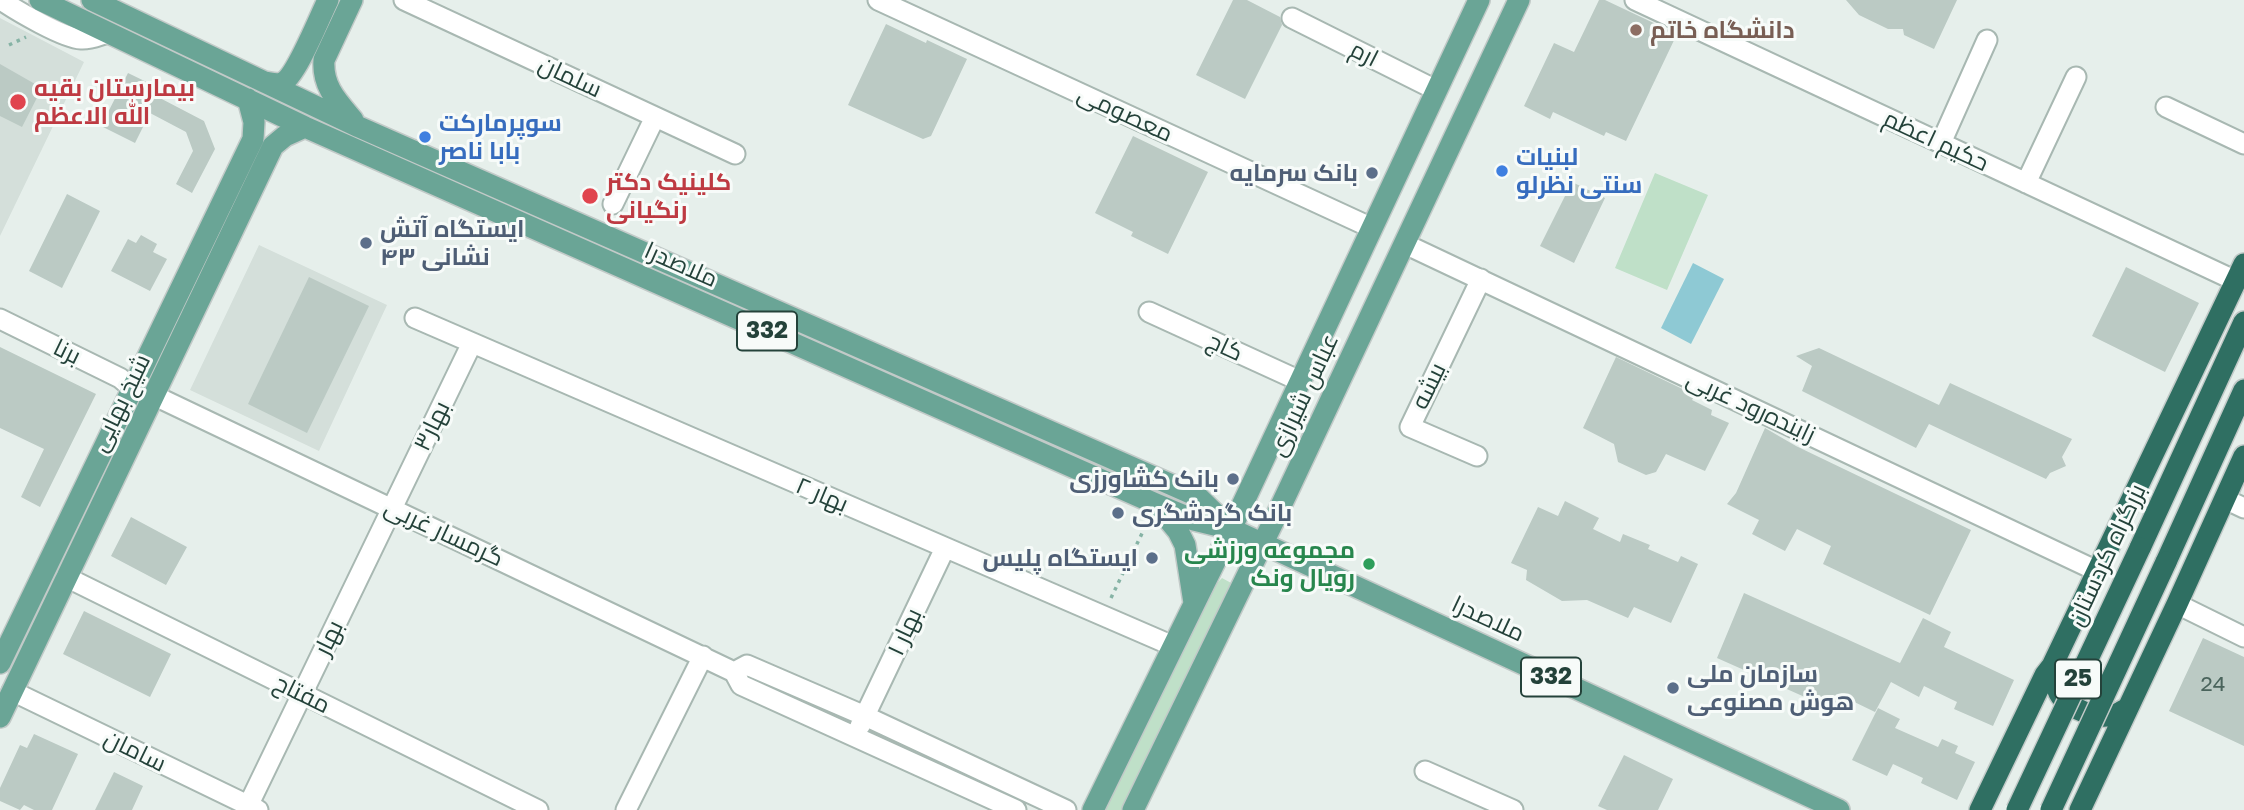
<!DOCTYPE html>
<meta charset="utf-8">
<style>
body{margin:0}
canvas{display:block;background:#e6efeb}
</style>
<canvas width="2244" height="810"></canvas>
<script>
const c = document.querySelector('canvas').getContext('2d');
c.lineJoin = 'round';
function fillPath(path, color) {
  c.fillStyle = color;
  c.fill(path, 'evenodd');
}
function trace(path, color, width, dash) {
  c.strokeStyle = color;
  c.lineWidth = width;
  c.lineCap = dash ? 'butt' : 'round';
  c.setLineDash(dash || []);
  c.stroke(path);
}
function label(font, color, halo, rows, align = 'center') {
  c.font = font + ' "Golos Text",Cairo,sans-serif';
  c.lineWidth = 6;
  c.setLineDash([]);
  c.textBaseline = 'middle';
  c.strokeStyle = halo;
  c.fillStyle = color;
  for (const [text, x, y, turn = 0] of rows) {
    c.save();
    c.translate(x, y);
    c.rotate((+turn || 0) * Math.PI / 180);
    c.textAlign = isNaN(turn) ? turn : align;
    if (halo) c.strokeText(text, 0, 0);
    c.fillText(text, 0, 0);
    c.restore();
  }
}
fillPath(new Path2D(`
 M0,18L84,62L0,236Z
 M259,245L387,305L319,451L190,390Z`), '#d4dfda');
fillPath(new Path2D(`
 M1655,173L1708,195L1667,290L1615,268Z
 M1222,578L1233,584L1125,810H1104L1215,585Z`), '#bfe0c8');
fillPath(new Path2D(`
 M1693,263L1724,279L1691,344L1661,328Z`), '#8ec9d4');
fillPath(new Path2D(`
 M1233,0H1247L1280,17L1282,25L1245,99L1196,75Z
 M1599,0H1605L1677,34L1626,141L1606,132L1604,136L1553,112L1550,119L1524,106L1554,43L1574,52Z
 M1846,0H1957L1934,49L1904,35L1903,29H1888L1859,15Z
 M886,24L926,43L927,40L967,59L931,136L923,139L848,105Z
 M0,64L42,88L22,127L0,116Z
 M128,73L161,89L158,97L204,121L215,149L192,193L176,184L193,151L186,132L150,113L135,143L101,126Z
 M1133,136L1208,172L1168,254L1131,236L1133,232L1095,213Z
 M1572,182L1605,198L1574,263L1540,246Z
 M67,194L100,211L62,288L29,271Z
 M141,235L157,244L153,252L167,259L150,291L111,271L128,239L136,243Z
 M2126,267L2199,303L2165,372L2092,336Z
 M309,277L369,306L307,433L248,404Z
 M0,347L96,394L40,507L21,497L44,449L0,428Z
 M1819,348L1939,405L1950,383L2072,439L2062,457L2066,466L2050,473L2046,479L1929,424L1916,448L1802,391L1812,366L1796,356Z
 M1616,357L1695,395L1692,400L1712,410L1711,415L1729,423L1705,471L1666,454L1656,472L1646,475L1618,462L1614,444L1583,428Z
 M1765,428L1796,446L1971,530L1930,615L1823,564L1831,546L1797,529L1785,551L1752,534L1759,520L1727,504L1736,493Z
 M1565,501L1599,518L1593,529L1620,542L1623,534L1650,545L1648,549L1678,562L1681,556L1698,564L1671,623L1634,607L1628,618L1587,600L1562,601L1526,580L1527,570L1511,563L1538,507L1558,516Z
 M131,517L187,547L166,585L111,556Z
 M1744,593L1900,663L1923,618L1951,632L1944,647L2014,680L1993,726L1954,709L1957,702L1924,686L1919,697L1891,682L1875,712L1844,697L1834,710L1717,658Z
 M84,611L171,654L150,697L63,654Z
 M2203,638L2244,657V746L2169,711Z
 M1878,708L1900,719L1895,728L1938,747L1942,739L1958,746L1955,753L1975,762L1957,800L1921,783L1923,778L1893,764L1887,776L1852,760Z
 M34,734L78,754L52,810H34L24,805L20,810L0,801V788L20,745L27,748Z
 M1624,755L1673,779L1658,810H1607L1598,806Z
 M114,772L143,786L132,810H95Z`), '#bbcac4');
const minor = new Path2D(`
 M1,0C17,11 63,38 81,39C90,40 100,35 108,33
 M404,0L735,154
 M878,0L1372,228
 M1635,0L2236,281
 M1292,18L1436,90
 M2166,107L2244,144
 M1941,143L1987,40
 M2026,183L2076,77
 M613,204L655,117
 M1405,244L2097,571
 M1149,312L1300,381
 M415,318L1173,646
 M0,319L120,378L132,388
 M153,395L734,672L741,685L1016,810
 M1477,456L1410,427L1481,279
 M2225,499L2244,508
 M66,577L538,810
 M2177,604L2244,637
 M734,672L747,665L865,716L1066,810
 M12,691L258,810
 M860,726L945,548
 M1425,771L1513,810
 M248,806L472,343
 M626,810L703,656`);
const major = new Path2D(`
 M40,0L305,127L1156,504L1194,520L1231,529L1839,810
 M92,0L359,127L1197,496L1231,529
 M352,0L324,60C322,86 337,101 353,120
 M265,82C271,83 276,85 282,83C296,77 320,16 328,0
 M1159,508L1178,531L1185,545L1194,603
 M0,663L253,139L254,122L248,99
 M0,717L273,146L285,136L305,127
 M1093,810L1231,529L1479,0
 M1133,810L1278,512L1519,0`);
const highway = new Path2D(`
 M2140,548L2244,322
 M2166,562L2244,390
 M2052,666C2054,674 2055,685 2059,693C2067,708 2097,720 2113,715C2118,714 2123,710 2128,708
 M1980,810L2045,675L2052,666L2244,264
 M2080,810L2177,604L2244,456`);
trace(minor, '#a8b8b2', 23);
trace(major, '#c2cac8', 24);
trace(highway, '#c2cac8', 24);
trace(new Path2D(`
 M9,45L26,37
 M1111,598L1147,523`), '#86b3a5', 3.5, [3.5, 5]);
trace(minor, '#fff', 19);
trace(major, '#6aa596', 21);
trace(highway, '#2f6f62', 21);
const highwayBridge = new Path2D(`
 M2017,810L2140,548
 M2051,810L2166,562`);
trace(highwayBridge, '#c2cac8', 24, []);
trace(highwayBridge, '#2f6f62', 21);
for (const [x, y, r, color] of [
 [1636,30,7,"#8d6e63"],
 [18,102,9,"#e0444e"],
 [425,137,7,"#3f7fe0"],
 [1502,171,7,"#3f7fe0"],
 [1372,173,7,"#5c6f8a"],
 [590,196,9,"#e0444e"],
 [366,243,7,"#5c6f8a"],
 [1233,479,7,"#5c6f8a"],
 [1118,513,7,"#5c6f8a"],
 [1152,558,7,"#5c6f8a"],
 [1369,564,7,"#2e9e5b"],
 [1673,688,7,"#5c6f8a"]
]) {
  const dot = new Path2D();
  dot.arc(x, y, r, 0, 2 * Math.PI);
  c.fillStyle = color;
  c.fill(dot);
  trace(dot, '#f7fbf9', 2.5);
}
label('21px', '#4a645c', null, [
 ["24",2213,684]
]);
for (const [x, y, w] of [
 [767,331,60],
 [1551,677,60],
 [2078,679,46]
]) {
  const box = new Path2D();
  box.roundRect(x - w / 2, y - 19.5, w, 39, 5);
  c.fillStyle = '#f7fbf9';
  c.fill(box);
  trace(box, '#24423a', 2);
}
label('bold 23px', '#24423a', null, [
 ["332",767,331],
 ["332",1551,677],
 ["25",2078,679]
]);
label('bold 24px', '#785e54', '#f7fbf9', [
 ["دانشگاه خاتم",1650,30]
], 'left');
label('24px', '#24423a', '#f7fbf9', [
 ["ارم",1364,54,27],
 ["سلمان",570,77,25],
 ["معصومی",1125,114,25],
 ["حکیم اعظم",1936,141,25],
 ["ملاصدرا",681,265,24],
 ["کاج",1225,347,25],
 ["برنا",67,352,26],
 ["بیشه",1429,386,-64],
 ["عباس شیرازی",1304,395,-65],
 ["شیخ بهایی",121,403,-64],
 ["زاینده‌رود غربی",1751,407,25],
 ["بهار۳",432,426,-64],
 ["بهار ۲",822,495,23],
 ["گرمسار غربی",444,533,25],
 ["بزرگراه کردستان",2107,555,-65],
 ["ملاصدرا",1488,619,25],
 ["بهار ۱",905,632,-65],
 ["بهار",329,638,-64],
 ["مفتاح",302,694,26],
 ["سامان",135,751,26]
]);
label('bold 24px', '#be3a42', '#f7fbf9', [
 ["بیمارستان بقیه",34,88],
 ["الله الاعظم",34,116],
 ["کلینیک دکتر",606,182],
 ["رنگیانی",606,210]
], 'left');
label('bold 24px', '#366cbe', '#f7fbf9', [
 ["سوپرمارکت",439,123],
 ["بابا ناصر",439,151],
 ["لبنیات",1516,157],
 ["سنتی نظرلو",1516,185]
], 'left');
label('bold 24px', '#4e5e75', '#f7fbf9', [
 ["بانک سرمایه",1358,173],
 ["ایستگاه آتش",380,229,"left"],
 ["نشانی ۴۳",380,257,"left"],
 ["بانک کشاورزی",1219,479],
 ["بانک گردشگری",1132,513,"left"],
 ["ایستگاه پلیس",1138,558],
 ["سازمان ملی",1687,674,"left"],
 ["هوش مصنوعی",1687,702,"left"]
], 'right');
label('bold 24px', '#27864d', '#f7fbf9', [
 ["مجموعه ورزشی",1355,550],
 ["رویال ونک",1355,578]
], 'right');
</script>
